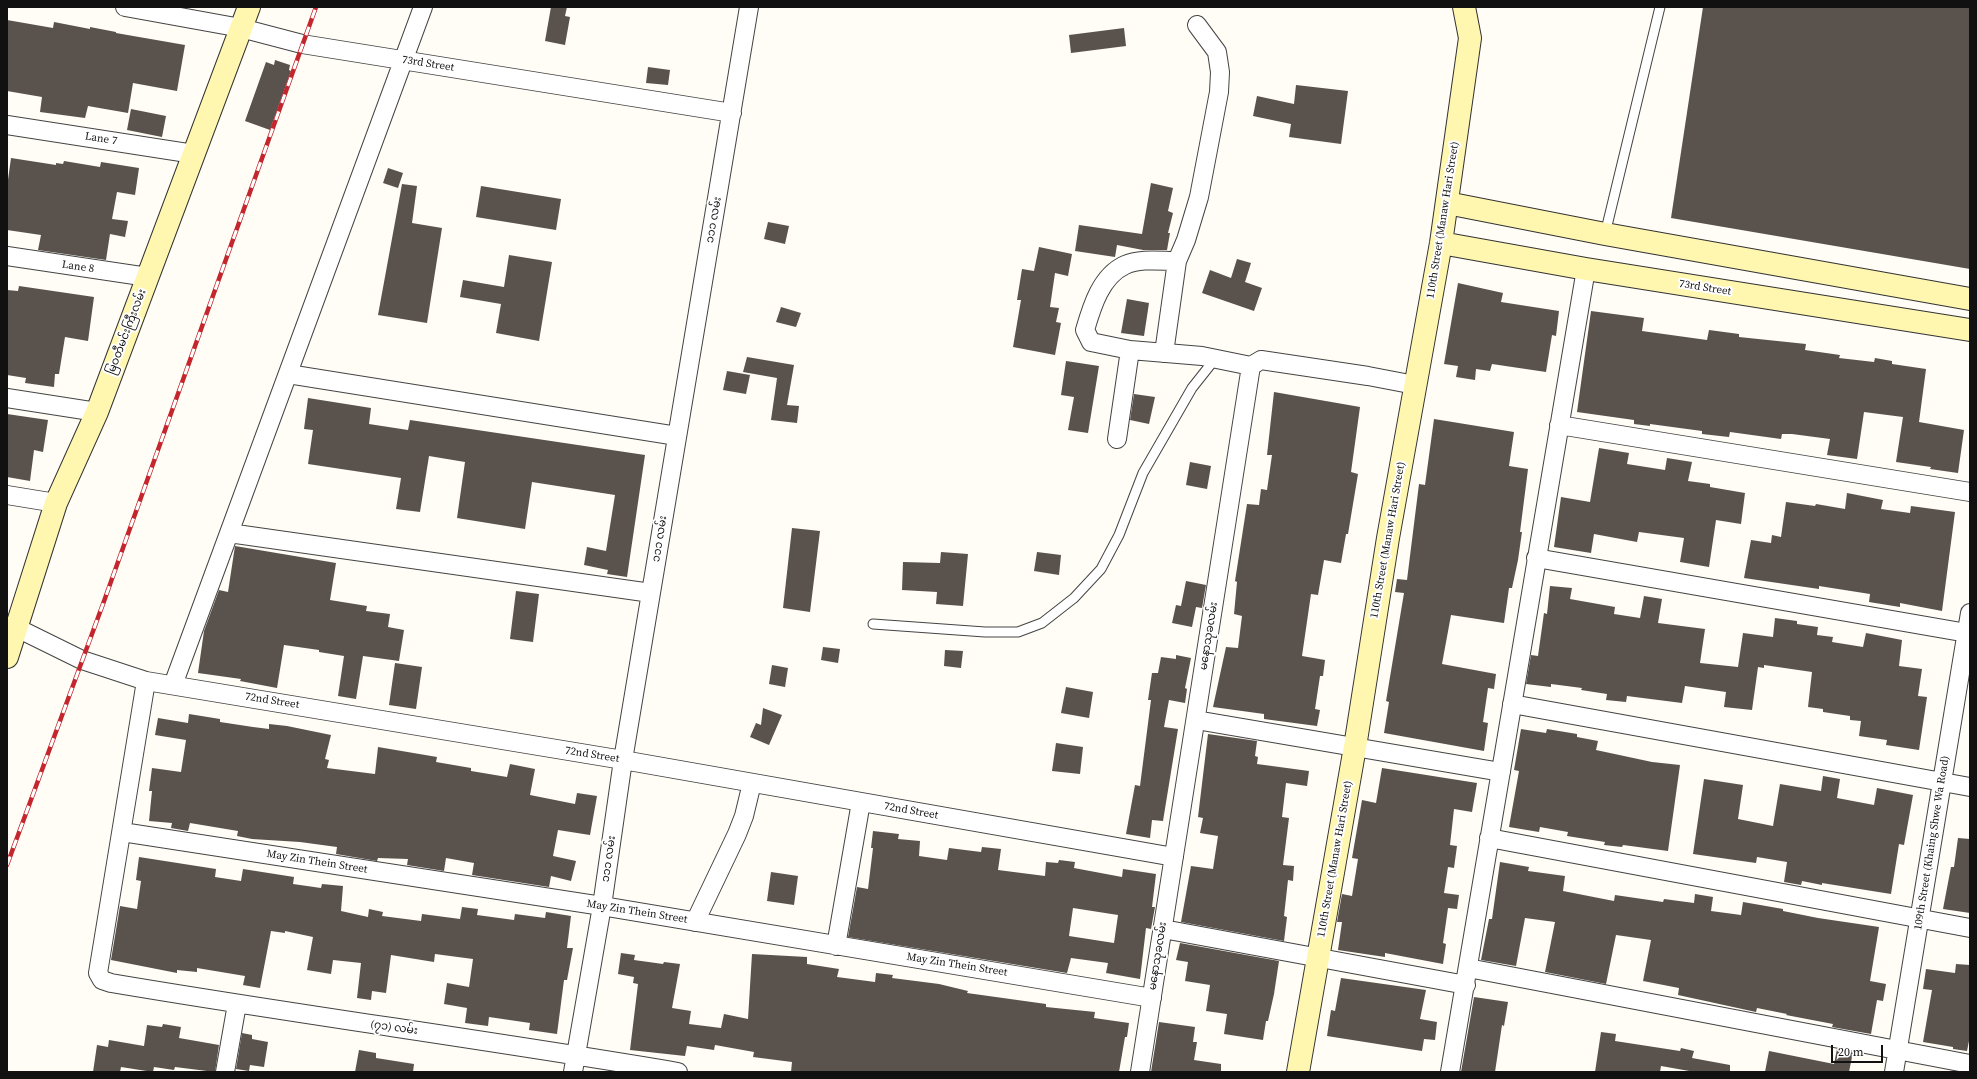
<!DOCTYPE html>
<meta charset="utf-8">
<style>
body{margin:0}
#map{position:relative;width:1977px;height:1079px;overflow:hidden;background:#fffdf5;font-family:"Source Serif 4",serif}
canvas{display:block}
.frame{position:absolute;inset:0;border:8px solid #111;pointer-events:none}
.scale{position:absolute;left:1831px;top:1045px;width:52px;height:18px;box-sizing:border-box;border:2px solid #111;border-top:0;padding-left:5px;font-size:12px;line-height:14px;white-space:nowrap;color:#111;-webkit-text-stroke:3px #fff;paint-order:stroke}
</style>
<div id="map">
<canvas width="1977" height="1079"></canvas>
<div class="frame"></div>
<div class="scale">20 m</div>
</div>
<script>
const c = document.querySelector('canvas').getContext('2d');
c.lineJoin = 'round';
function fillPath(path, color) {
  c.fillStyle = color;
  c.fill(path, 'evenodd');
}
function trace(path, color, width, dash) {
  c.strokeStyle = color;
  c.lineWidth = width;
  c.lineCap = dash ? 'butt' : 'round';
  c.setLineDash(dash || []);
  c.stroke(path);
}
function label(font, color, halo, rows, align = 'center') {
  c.font = font + ' "Source Serif 4","Noto Sans Myanmar",serif';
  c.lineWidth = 4;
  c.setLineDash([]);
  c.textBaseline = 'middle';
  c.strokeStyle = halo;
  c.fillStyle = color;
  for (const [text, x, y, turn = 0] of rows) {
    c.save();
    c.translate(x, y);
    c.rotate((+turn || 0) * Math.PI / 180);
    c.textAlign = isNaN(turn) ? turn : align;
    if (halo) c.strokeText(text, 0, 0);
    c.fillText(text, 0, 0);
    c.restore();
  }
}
fillPath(new Path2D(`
 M551,7H567L565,16L570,17L565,45L545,41Z
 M1703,7H1970V269L1671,218Z
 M7,20L53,28L54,22L90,29V27L116,32V33L185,45L177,91L133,83L128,113L88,106L85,118L40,112L42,97L7,91Z
 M1124,28L1126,46L1071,53L1069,35Z
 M275,60L290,65L289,70L291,71L270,130L245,121L266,62L274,65Z
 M648,67L670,70L668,85L646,83Z
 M1296,85L1348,91L1341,144L1289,137L1291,124L1253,116L1257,96L1294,104Z
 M131,109L166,116L162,137L127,130Z
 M11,158L56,165V163L63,164L64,161L100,167L101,162L139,168L135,195L117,192L112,219L128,221L125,237L110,234L106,260L38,250L41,235L7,230V187Z
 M388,168L403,173L398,188L383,183Z
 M1151,183L1173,188L1168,211L1173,213L1168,233H1170L1167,250H1143L1117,245L1115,257L1075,251L1079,225L1142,234Z
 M402,184L417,186L412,223L442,228L427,323L378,315Z
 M481,186L561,199L556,230L476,217Z
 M768,222L789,226L785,244L764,239Z
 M1039,247L1072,254L1068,276L1055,273L1050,307L1059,308L1056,322L1061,323L1055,355L1013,347L1021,300H1017L1022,269L1034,271Z
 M509,255L552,262L539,341L496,333L501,304L460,297L463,280L504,287Z
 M1237,259L1251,263L1245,282L1262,288L1254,311L1202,293L1210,270L1231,278Z
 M1458,283L1503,293L1501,302L1559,311L1556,336L1552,335L1546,372L1492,364L1490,371L1476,369L1475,380L1456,377L1458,366L1444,364Z
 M19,286L94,297L88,341L65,337L59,374H55L54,387L25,383L26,378L7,375V290L18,291Z
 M1127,299L1149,303L1144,336L1121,333Z
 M781,307L801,313L796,327L776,322Z
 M1591,311L1644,318L1642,331L1707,340L1709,330L1739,334V337L1806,344L1805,350L1840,355L1839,358L1874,362L1875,358L1892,361V364L1926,369L1919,422L1964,430L1958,473L1930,469L1931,467L1896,462L1903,417L1864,412L1857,459L1827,455L1830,439L1792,434H1782L1781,439L1730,432L1729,437L1702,434V431L1650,424V426L1634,424V420L1577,412Z
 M747,357L794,365L787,405L799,406L797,423L771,420L777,378L743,372Z
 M1066,361L1099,366L1088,433L1068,430L1074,397L1061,395Z
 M727,371L750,375L746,394L723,390Z
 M1274,392L1360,407L1351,472L1358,474L1348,534H1346L1341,563L1324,560L1318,595L1311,594L1302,656L1325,660L1323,676H1320L1315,709L1320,710L1317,726L1264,719V714L1213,707L1226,647L1238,648L1242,616L1234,614L1237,582L1235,581L1247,504L1259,505L1261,489L1267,490L1272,455H1267Z
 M1134,394L1155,397L1149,424L1130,420Z
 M308,398L371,408L369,424L408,430L410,420L645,455L627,577L607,574L608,570L584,565L587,547L606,551L615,495L532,482L525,529L457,518L465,462L429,456L420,512L396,509L401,478L308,464L313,430L304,429Z
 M7,414L48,420L43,452L34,450L30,481L7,477Z
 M1434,419L1514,432L1509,466L1528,469L1520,532H1522L1518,560L1512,588H1509L1504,623L1451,615L1442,664L1496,674L1494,689L1488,688L1483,722L1488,723L1484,751L1384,733L1389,702L1386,701L1404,593L1395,592L1397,579L1407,580L1419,484L1425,485Z
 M1599,448L1629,453L1627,464L1665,470L1667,458L1692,462L1688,481L1710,484V487L1745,493L1741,524L1716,520L1709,567L1680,562L1684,538L1639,532L1637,542L1594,534L1591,553L1554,547L1561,497L1590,502Z
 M1190,462L1211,466L1207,489L1186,485Z
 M1847,493L1883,500L1881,509L1910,513L1911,506L1955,512L1942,611L1900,603V607L1869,602L1870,594L1819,586V589L1744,578L1751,540L1771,543L1772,535L1781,537L1786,502L1815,506L1816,504L1845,509Z
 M792,528L820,531L810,612L783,608Z
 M235,546L336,563L330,600L367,606L366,611L390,614L388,627L404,630L399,661L363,656L356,699L338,696L344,656L319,652V650L284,645L277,688L240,681L241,679L198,673L204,631L219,590L228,592Z
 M941,552L968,554L963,606L936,604L937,592L902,590L903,562L940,563Z
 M1037,552L1061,555L1059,575L1034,571Z
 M1186,581L1206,585L1202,608L1196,607L1192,627L1172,623L1176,605L1181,606Z
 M1550,586L1572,588L1570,599L1615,607L1614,614L1640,618L1644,596L1662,599L1658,623L1705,629L1700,663L1738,667L1743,633L1773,637L1775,618L1797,621V624L1818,627L1817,635L1833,637L1832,642L1863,647L1866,633L1902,640L1899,666L1922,669L1918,696L1927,697L1919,750L1886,745L1887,740L1859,736L1861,721L1850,720V716L1823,712V709L1808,707L1812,672L1764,665V668L1758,667L1752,710L1724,707L1726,692L1685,686L1682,703L1627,696L1626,702L1606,700L1607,694L1581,690L1582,688L1551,684V687L1526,684L1531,655L1538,656L1544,613L1547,614Z
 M516,591L539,594L533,642L510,639Z
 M823,647L840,649L838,663L821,660Z
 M945,650L963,651L961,668L944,666Z
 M1176,655L1191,658L1185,688L1187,689L1185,703L1169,700L1164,727L1178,729L1163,821L1152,820L1150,838L1126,834L1135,785L1140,786L1151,700H1148L1152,673H1158L1161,657L1176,659Z
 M395,663L422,667L416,709L389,705Z
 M772,665L788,668L785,687L769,684Z
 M1066,687L1093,692L1089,718L1061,713Z
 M763,708L782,715L769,745L750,737L756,723L761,725Z
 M189,714L220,719V722L253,727L269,729V724L287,726L331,735L325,759L329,760L327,768L375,774L378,747L437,757L436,762L471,768V771L507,777L510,764L535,769L530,795L575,804L577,793L597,796L590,835L558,830L553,856L576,861L571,881L551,876L549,887L472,875L474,863L446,858L444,871L407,865L408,859L378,858L377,861L336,854L337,847L300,842L252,839L237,836L238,831L190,823L188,831L171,828L172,823L149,821L152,791H149L152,768L181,772L186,740L155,735L158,718L188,723Z
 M1521,729L1546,733L1547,729L1577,734V737L1598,741L1596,750L1652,762L1680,765L1668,851L1623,845L1622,847L1604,845L1605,842L1567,836L1568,832L1540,827L1539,832L1509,827L1519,771L1514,770Z
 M1208,734L1257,741L1255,756L1258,757L1257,764L1309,771L1307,786L1286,783L1282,817L1289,818L1283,865L1294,866L1293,881L1288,880L1284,916L1287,917L1284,941L1181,922L1191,866L1213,869L1218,836L1200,833L1203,818L1198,817Z
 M1056,743L1083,747L1080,774L1052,771Z
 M1382,768L1477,783L1472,812L1454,809L1450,845L1457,846L1454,868L1448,867L1444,893L1459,895L1457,909L1448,908L1443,943L1446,944L1443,964L1385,953V957L1338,950L1342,922H1337L1342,894L1352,896L1358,859L1352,858L1362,800L1376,803Z
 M1823,776L1840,779L1837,798L1874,805L1877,788L1913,795L1904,845L1899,844L1891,894L1822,883V885L1802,881L1801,885L1784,882L1787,862L1757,857L1756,863L1693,854L1704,779L1743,785L1738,819L1773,826L1780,784L1821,791Z
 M873,831L899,834L898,839L920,841L919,856L947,860L949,848L981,852L982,847L1001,849L998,870L1045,876L1046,862L1058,863L1059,860L1075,862L1074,868L1122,877L1123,869L1156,874L1152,907H1155L1151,929L1146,928L1140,979L1106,973L1108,963L1071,958L1067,973L848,937L857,887L868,889L873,848H871ZM1073,908L1118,915L1114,943L1069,936Z
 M1958,838L1970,839V913L1943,909L1951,867H1954Z
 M139,857L216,869L215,877L241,881L243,869L294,877L293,884L321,888L322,884L343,886L341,911L368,917L369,909L383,912L382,916L421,921L422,914L460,919L462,907L478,909L477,915L514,920L515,914L545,918L546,912L571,916L567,948H573L567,980H564L557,1034L529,1030L530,1023L489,1017L488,1026L465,1023L467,1008L444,1004L447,983L469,987L473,959L435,954L434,962L391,955L386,993L372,991L371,1000L357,998L361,963L333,960L331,974L307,970L313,937L285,931V933L271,931L260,988L243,985L245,976L197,968V972L177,970V973L111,960L120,906L137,909L141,881L136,880Z
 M1500,862L1529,867L1528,871L1565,876L1563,891L1614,901L1615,895L1663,902L1664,899L1694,903L1695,894L1713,897L1711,911L1741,915L1743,902L1783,909V911L1818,918L1879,927L1870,981L1886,984L1883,1001L1877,1000L1871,1034L1832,1027L1833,1024L1786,1015L1787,1014L1757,1008L1756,1012L1678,995L1679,988L1643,981L1651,940L1616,935L1606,984L1545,972L1555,922L1525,918L1516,966L1481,960L1489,919H1492Z
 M771,872L798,876L794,905L767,901Z
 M1180,943L1279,961L1274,994L1268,1021H1266L1263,1040L1224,1034L1227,1014L1206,1011L1210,985L1185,981L1188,962L1176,960Z
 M621,953L635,955L634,960L663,964L664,962L680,964L672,1008L691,1011L689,1024L721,1028L724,1014L748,1019L752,954L807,957V964L839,969L837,977L875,982L876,973L893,975L892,978L939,984L968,991L967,993L1046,1004V1007L1095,1012L1094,1018L1129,1023L1127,1037H1125L1119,1072H791L792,1062L753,1057L754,1052L715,1045L714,1050L687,1046L685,1056L630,1050L638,984L633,983L634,977L618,974Z
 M1956,964L1970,965V1036L1967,1051L1953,1049V1047L1923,1042L1932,990L1923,989L1926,969L1955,973Z
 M1341,978L1426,990L1420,1019L1437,1022L1435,1040L1424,1039L1422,1051L1327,1036L1331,1010L1335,1011Z
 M1474,997L1508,1002L1504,1026L1502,1025L1495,1072H1461Z
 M1159,1022L1195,1027L1193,1042H1197L1194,1060L1221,1064V1072H1151Z
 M163,1024L181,1027L179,1038L219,1045L215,1072L175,1067L174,1070L154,1067L153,1072L121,1067L120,1072H93L97,1045L108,1047L109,1040L144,1046L147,1025L162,1027Z
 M1601,1032L1616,1034L1615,1041L1680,1051L1681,1048L1694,1051L1692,1058L1730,1065V1072H1695L1661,1066L1660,1072H1595Z
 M242,1033L252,1035V1039L268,1042L264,1067L250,1065L249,1071L236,1069Z
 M1837,1049L1853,1052L1849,1072H1765L1769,1051L1834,1064Z
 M359,1050L376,1053V1058L414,1064L413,1072H355Z`), '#5a524d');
const lane = new Path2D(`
 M1605,234L1660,7
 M873,624L985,632H1018L1042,623L1074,598L1101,569L1119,535L1143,473L1192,388L1215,359`);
const street = new Path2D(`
 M125,7L241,28L302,44L732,113
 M7,125L194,154
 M7,256L148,277
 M1177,261C1161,261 1140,258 1125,265C1101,276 1092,306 1085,330L1091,342L1130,350L1202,356L1251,366
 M1164,353L1177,261L1186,240L1199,197L1219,92L1220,72L1217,52L1197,25
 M288,374L677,436
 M7,398L97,412
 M1559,425L1970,492
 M1117,439L1130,350
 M7,495L56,503
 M229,533L651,593
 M1536,558L1967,633
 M7,626L17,628L82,660L146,681L623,760L1174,857
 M146,681L98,973L102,980L111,983C300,1015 489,1040 678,1072
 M173,685L423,7
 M1512,704L1970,787
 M1196,720L1501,772
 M122,832L602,906L1152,998
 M1489,838L1970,928
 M695,922L737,834L744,816L752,783
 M1163,929L1466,985
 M836,946L861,802
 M1468,968L1970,1064
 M225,1072L237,1004
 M573,1072L602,906L623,760L749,7
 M1140,1072L1251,366L1261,360L1368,376L1415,385
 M1450,1072L1586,269
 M1894,1072L1970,613`);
const secondary = new Path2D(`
 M1447,203L1605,234L1970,299
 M1441,243L1586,269L1970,330
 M7,657L56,503L97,412L249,7
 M1298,1072L1355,747L1388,538L1441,243L1470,38L1464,7`);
trace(lane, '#444', 11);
trace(street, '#444', 20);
trace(secondary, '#333', 24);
trace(lane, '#fff', 9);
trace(street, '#fff', 18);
trace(secondary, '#fff6b0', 22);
const rail = new Path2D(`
 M7,865L103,604L316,7`);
trace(rail, '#c4262e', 4.5);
trace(rail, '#fff', 3, [9]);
label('11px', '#111', '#fff', [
 ["73rd Street",428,64,9],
 ["Lane 7",101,139,9],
 ["၁၁၁ လမ်း",714,220,-80],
 ["110th Street (Manaw Hari Street)",1443,220,-81],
 ["Lane 8",78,267,8],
 ["73rd Street",1705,288,9],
 ["မြဝတီမင်းကြီးလမ်း",127,332,-69],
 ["၁၁၁ လမ်း",660,539,-81],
 ["110th Street (Manaw Hari Street)",1388,540,-80],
 ["မနောသုခလမ်း",1209,636,-81],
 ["72nd Street",272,701,9],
 ["72nd Street",592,755,9],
 ["72nd Street",911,811,10],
 ["109th Street (Khaing Shwe Wa Road)",1932,843,-81],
 ["၁၁၁ လမ်း",609,859,-82],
 ["110th Street (Manaw Hari Street)",1335,859,-80],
 ["May Zin Thein Street",317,862,9],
 ["May Zin Thein Street",637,912,9],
 ["မနောသုခလမ်း",1158,956,-81],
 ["May Zin Thein Street",957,965,9],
 ["(၇၁) လမ်း",394,1028,8]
]);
</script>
